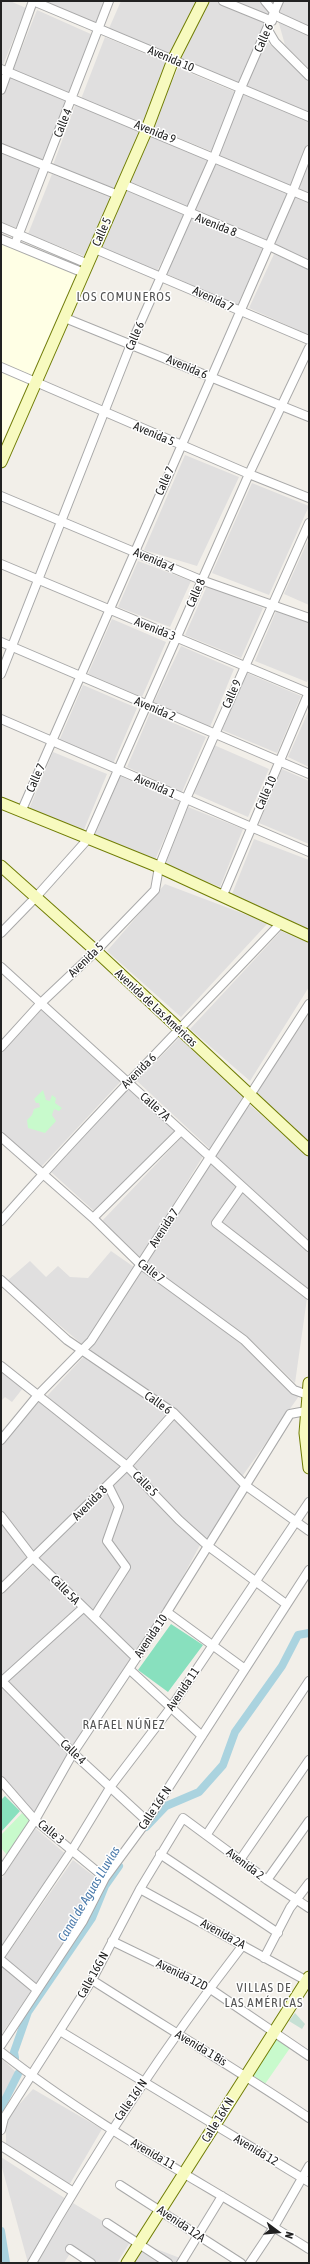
<!DOCTYPE html>
<meta charset="utf-8">
<style>
body{margin:0}
#map{position:relative;width:310px;height:2264px;overflow:hidden;background:#f2efe9;font-family:"Asap Condensed",sans-serif}
canvas{display:block}
.frame{position:absolute;inset:0;border:2px solid #222;pointer-events:none}
.north{position:absolute;left:258px;top:2212px;width:40px;height:40px;-webkit-text-stroke:3px #fff;paint-order:stroke;rotate:106deg;font-size:11px;font-weight:700;line-height:16px;text-align:center;color:#222}
.north::after{content:'';display:block;margin:auto;width:14px;height:18px;background:#222;clip-path:polygon(50% 0,100% 100%,50% 72%,0 100%)}
</style>
<div id="map">
<canvas width="310" height="2264"></canvas>
<div class="frame"></div>
<div class="north">N</div>
</div>
<script>
const c = document.querySelector('canvas').getContext('2d');
c.lineJoin = 'round';
function paint(path, color) {
  c.fillStyle = color;
  c.fill(path, 'evenodd');
}
function trace(path, color, width, dash) {
  c.strokeStyle = color;
  c.lineWidth = width;
  c.lineCap = dash ? 'butt' : 'round';
  c.setLineDash(dash || []);
  c.stroke(path);
}
function write(font, color, halo, rows, align = 'center') {
  c.font = font + ' "Asap Condensed",sans-serif';
  c.lineWidth = 3;
  c.setLineDash([]);
  c.textBaseline = 'middle';
  c.strokeStyle = halo;
  c.fillStyle = color;
  for (const [text, x, y, turn = 0] of rows) {
    c.save();
    c.translate(x, y);
    c.rotate((+turn || 0) * Math.PI / 180);
    c.textAlign = isNaN(turn) ? turn : align;
    if (halo) c.strokeText(text, 0, 0);
    c.fillText(text, 0, 0);
    c.restore();
  }
}
const residential = new Path2D(`
 M1,1H10L26,8L3,65H1Z
 M41,1H106L97,24Z
 M121,1H198L173,61L107,33Z
 M207,1H220L268,23L242,88L180,62Z
 M233,1H262L272,13L270,18Z
 M281,1H309V69L285,45L278,20Z
 M37,10L93,35L70,93L13,70Z
 M105,37L172,65L146,126L81,99Z
 M265,40L309,80V115L244,91Z
 M178,68L238,93L213,152L152,127Z
 M10,77L69,101L45,161L1,144V99Z
 M244,94L309,118V149L294,187L214,157Z
 M76,103L144,130L117,192L53,165Z
 M149,134L210,158L188,210L127,183Z
 M1,153L41,169L16,228L1,222Z
 M216,160L290,192L267,243L193,212Z
 M309,162V194L298,189Z
 M52,174L111,198L84,256L28,234Z
 M125,189L185,215L156,273L99,247Z
 M294,194L309,201V260L275,244Z
 M191,218L264,247L237,306L165,273Z
 M274,254L309,270V335L249,308Z
 M185,455L239,477L197,566L144,550Z
 M252,483L309,506L269,595L212,573Z
 M309,538V605L284,594Z
 M138,561L191,581L170,627L118,607Z
 M207,586L263,608L241,658L185,635Z
 M277,609L309,622V676L307,682L255,661Z
 M112,619L166,642L142,697L88,674Z
 M181,646L234,669L210,727L154,702Z
 M247,673L301,696L277,753L222,730Z
 M83,685L137,708L113,764L59,741Z
 M309,710V767L288,757Z
 M150,713L206,737L182,792L127,767Z
 M214,745L269,769L248,817L193,793Z
 M53,752L107,774L83,832L29,809Z
 M282,769L309,781V844L259,823Z
 M120,776L180,802L155,860L95,835Z
 M188,807L243,829L220,887L165,865Z
 M254,839L309,860V929L232,894Z
 M165,884L268,923L181,1017L107,951Z
 M281,931L309,943V987L250,1081L190,1029Z
 M43,1007L123,1079L41,1167L1,1132V1053Z
 M309,1014V1151L252,1099Z
 M179,1038L244,1097L210,1149L137,1081Z
 M130,1086L176,1129L94,1211L51,1172Z
 M250,1105L309,1157V1245L212,1158Z
 M183,1136L203,1156L140,1259L102,1221Z
 M210,1161L309,1250V1284L295,1383L253,1342L143,1264Z
 M111,1251L134,1267L83,1345L7,1281L30,1261L46,1277L58,1266L70,1277L88,1278Z
 M141,1267L227,1329L299,1396L241,1478L181,1414L90,1350Z
 M87,1353L170,1413L127,1464L47,1396Z
 M1,1371L23,1388L12,1402L5,1397L1,1401Z
 M43,1397L125,1466L34,1556L1,1513V1445Z
 M174,1416L243,1485L207,1542L130,1466Z
 M126,1469L200,1545L167,1606L134,1652L96,1617L128,1567L109,1539L121,1506L110,1485Z
 M107,1489L117,1509L105,1542L125,1567L93,1615L36,1559Z
 M1,1521L31,1558L1,1585Z
 M36,1563L82,1608L1,1678V1595Z
 M83,1610L132,1658L70,1749L6,1681Z
 M1,1685L72,1752L35,1815L1,1776Z
 M35,1828L68,1856L52,1873L1,1949V1880Z
 M73,1860L100,1881L89,1906L1,2035V1963Z
 M1,2058L18,2074L1,2104Z
 M33,2089L102,2129L68,2187L6,2145V2119Z
 M1,2157L66,2199L28,2263L1,2164Z
 M73,2203L132,2239L117,2263H95L71,2252L64,2263H37Z
 M133,2240L193,2263H120Z`);
const education = new Path2D(`
 M1,242L76,274L1,445Z`);
const wetland = new Path2D(`
 M295,2013L305,2024L302,2029L289,2021Z`);
const park = new Path2D(`
 M43,1090L46,1100L50,1101L52,1095L56,1098L55,1103L62,1108L59,1111L54,1109L52,1115L56,1121L45,1133L28,1128L27,1120L32,1115L34,1109L40,1107L39,1103H36L34,1099Z
 M22,1813L32,1821L8,1856L1,1848V1835Z
 M276,2036L290,2048L265,2084L252,2075Z`);
const pitch = new Path2D(`
 M171,1624L203,1645L168,1692L138,1670Z
 M5,1796L20,1811L1,1832V1800Z`);
const canal = new Path2D(`
 M146,1827L166,1806L199,1792L223,1765L235,1732L282,1666L298,1635L309,1633
 M15,2058L14,2052L28,2012L92,1918L105,1886L119,1866
 M1,2108L18,2074
 M1,2231L6,2263`);
const street = new Path2D(`
 M33,1L309,117
 M223,1L272,21
 M265,1L275,13
 M274,15L309,31
 M268,30L275,42L309,76
 M1,69L309,198
 M1,90L33,1
 M1,148L118,195
 M123,184L269,246L309,265
 M1,227L88,264
 M1,239L84,273
 M15,244L109,1
 M95,249L309,340
 M65,318L309,417
 M1,367L249,474L309,498
 M1,496L201,580L309,618
 M1,564L309,693
 M1,642L309,774
 M1,674L131,344L214,157L241,88L279,1
 M1,719L309,852
 M21,812L293,191L309,150
 M223,895L309,692
 M1,933L36,897L87,840L249,474L309,348
 M1,967L309,1247
 M1,1047L41,1003L96,951L155,890L159,867L186,799L309,523
 M1,1137L93,1218L140,1264L244,1340L294,1390L308,1395
 M242,1186L216,1223L309,1295
 M93,1218L181,1131
 M1,1221C91,1119 187,1022 281,923
 M1,1280L67,1340L174,1413L245,1485L309,1531
 M1,1366L127,1466L179,1520L208,1546L286,1604
 M1,1440L38,1395L91,1341L309,1004
 M1,1516L34,1559L136,1658
 M1,1589L127,1466L174,1413
 M167,1612L245,1669
 M94,1617L126,1567L107,1541L119,1507L108,1485
 M129,1669L202,1736
 M1,1680L73,1753L147,1821
 M1,1682L83,1608
 M1,1781L35,1820L105,1878
 M207,1834L309,1681
 M160,1854L278,1933
 M240,1860L309,1760
 M1,1871L35,1820L73,1753L167,1612L290,1414L306,1411
 M267,1880L309,1821
 M140,1889L307,1981
 M112,1941L209,1988L309,2056
 M1,1955L72,1850L111,1786L172,1706L309,1502
 M264,1958L290,1908L309,1883
 M1,1960L37,1990
 M92,1980C164,2026 238,2070 309,2118
 M60,2031L309,2182
 M1,2045L83,1921L105,1878L147,1821L309,1570
 M1,2052C97,2128 206,2184 309,2249
 M1,2130L4,2118L92,1980L140,1889L183,1818L267,1880L309,1908
 M1,2146L72,2191
 M120,2185L241,2263
 M107,2223L168,2263
 M70,2249L91,2263
 M32,2263C95,2152 165,2046 243,1945
 M181,2263L222,2196
 M250,2263L274,2227L309,2166`);
const secondary = new Path2D(`
 M1,462L147,129L173,60L203,1
 M1,803L159,867L309,936
 M1,866L96,951L309,1150
 M309,1383L305,1433L309,1468
 M127,2263L309,1977`);
const streetNames = [
 ["Calle 6",264,38,-66],
 ["Avenida 10",171,59,23],
 ["Calle 4",63,123,-68],
 ["Avenida 9",155,132,22],
 ["Avenida 8",216,225,22],
 ["Calle 5",102,232,-66],
 ["Avenida 7",213,299,25],
 ["Calle 6",135,336,-67],
 ["Avenida 6",187,367,23],
 ["Avenida 5",154,434,23],
 ["Calle 7",165,481,-66],
 ["Avenida 4",154,560,23],
 ["Calle 8",196,593,-66],
 ["Avenida 3",155,629,22],
 ["Calle 9",232,694,-66],
 ["Avenida 2",155,709,23],
 ["Calle 7",36,778,-66],
 ["Avenida 1",155,786,24],
 ["Calle 10",266,793,-66],
 ["Avenida 5",86,960,-44],
 ["Avenida de Las Américas",156,1008,43],
 ["Avenida 6",139,1071,-45],
 ["Calle 7A",155,1107,42],
 ["Avenida 7",164,1228,-57],
 ["Calle 7",151,1271,38],
 ["Calle 6",158,1403,35],
 ["Calle 5",145,1484,45],
 ["Avenida 8",90,1503,-45],
 ["Calle 5A",65,1590,45],
 ["Avenida 10",151,1636,-56],
 ["Avenida 11",183,1689,-56],
 ["Calle 4",73,1752,43],
 ["Calle 16F N",155,1808,-56],
 ["Calle 3",51,1832,40],
 ["Avenida 2",245,1864,37],
 ["Avenida 2A",223,1934,29],
 ["Calle 16G N",93,1975,-61],
 ["Avenida 12D",182,1975,26],
 ["Avenida 1 Bis",201,2048,31],
 ["Calle 16I N",131,2100,-55],
 ["Calle 16K N",218,2120,-58],
 ["Avenida 12",256,2150,31],
 ["Avenida 11",153,2154,30],
 ["Avenida 12A",181,2224,34]
];
const neighbourhoodNames = [
 ["LOS COMUNEROS",124,297],
 ["RAFAEL NÚÑEZ",124,1725],
 ["VILLAS DE",264,1988],
 ["LAS AMÉRICAS",264,2003]
];
const waterNames = [
 ["Canal de Aguas Lluvias",89,1894,-59]
];
paint(residential, '#e0dfdf');
paint(education, '#ffffe5');
paint(wetland, '#c6e0d4');
paint(park, '#c8facc');
paint(pitch, '#88e0be');
trace(canal, '#aad3df', 8);
trace(street, '#a9a9a9', 10);
trace(secondary, '#707d05', 13);
trace(street, '#fff', 8);
trace(secondary, '#f7fabf', 11);
write('12px', '#222', '#fff', streetNames);
c.letterSpacing = '1px';
write('13px', '#555', '#fff', neighbourhoodNames);
c.letterSpacing = '0px';
write('italic 13px', '#4a7aab', '#fff', waterNames);
</script>
